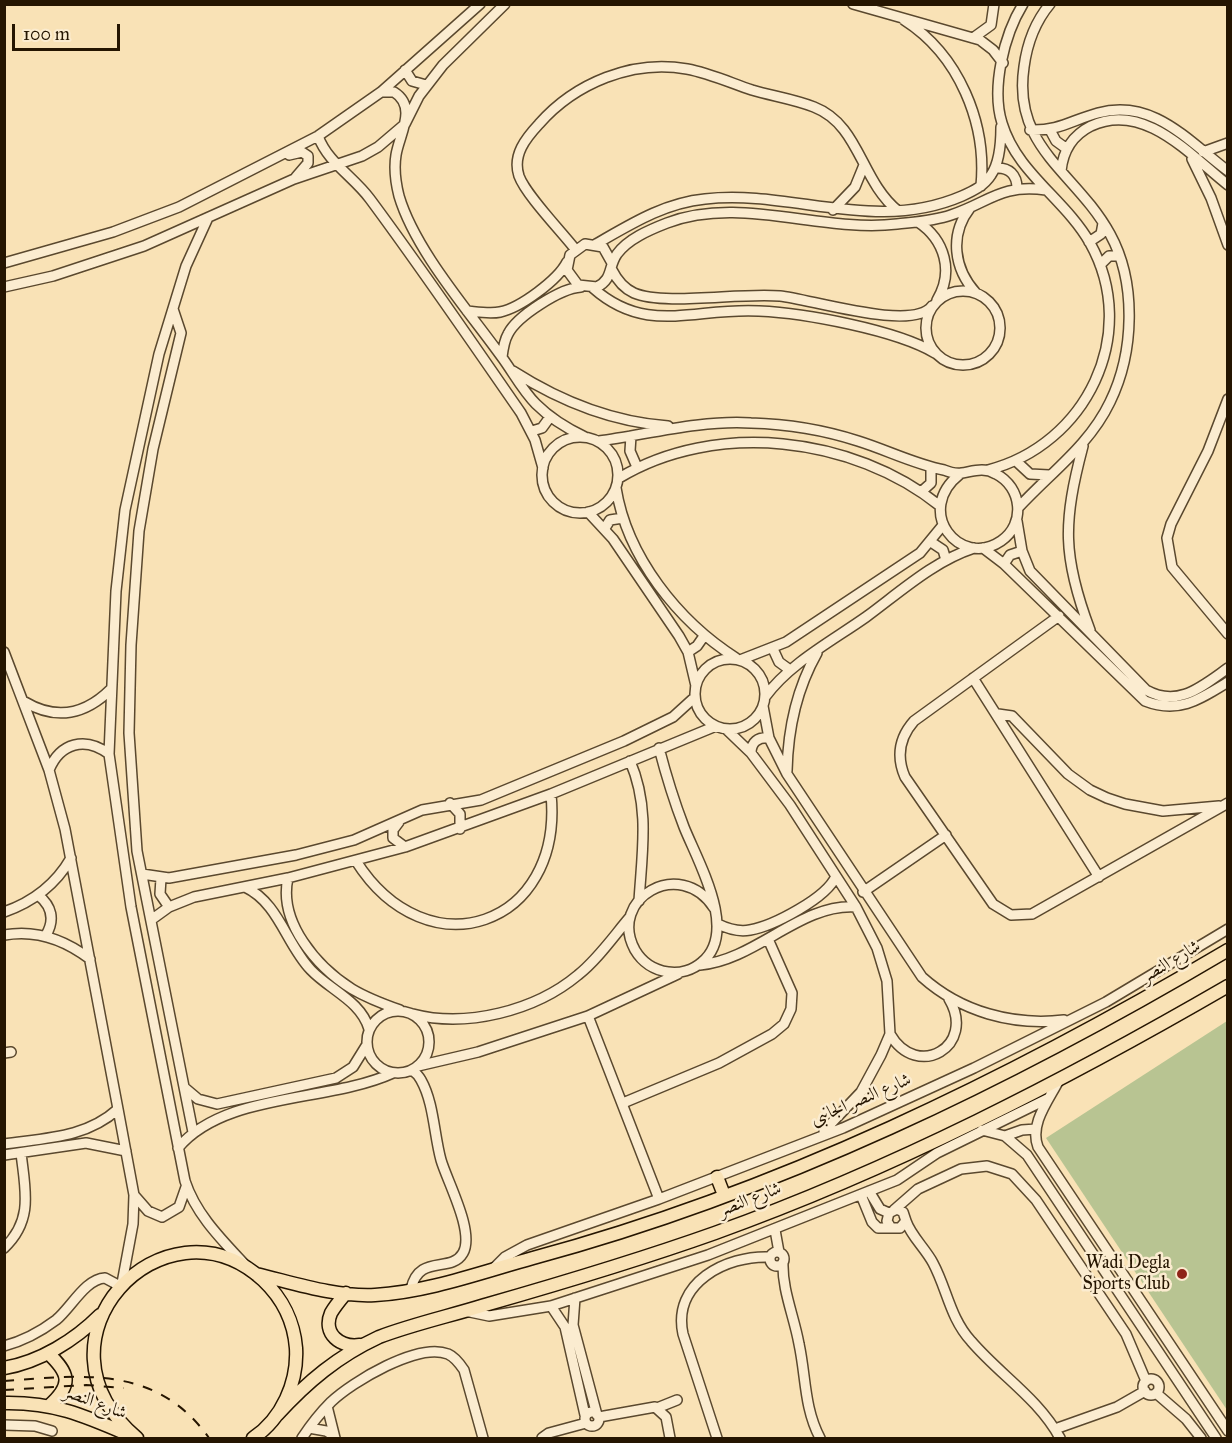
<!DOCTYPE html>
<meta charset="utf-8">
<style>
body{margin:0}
#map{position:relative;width:1232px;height:1443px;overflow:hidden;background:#f9e2b6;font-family:"IM FELL Great Primer",serif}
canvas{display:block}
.frame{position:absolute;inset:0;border:6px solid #251501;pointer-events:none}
.scale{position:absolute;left:12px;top:24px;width:108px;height:27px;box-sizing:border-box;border:3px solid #251501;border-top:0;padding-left:8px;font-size:18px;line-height:21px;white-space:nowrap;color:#251501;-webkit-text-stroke:4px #fbecd0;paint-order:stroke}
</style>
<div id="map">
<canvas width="1232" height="1443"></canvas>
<div class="frame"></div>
<div class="scale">100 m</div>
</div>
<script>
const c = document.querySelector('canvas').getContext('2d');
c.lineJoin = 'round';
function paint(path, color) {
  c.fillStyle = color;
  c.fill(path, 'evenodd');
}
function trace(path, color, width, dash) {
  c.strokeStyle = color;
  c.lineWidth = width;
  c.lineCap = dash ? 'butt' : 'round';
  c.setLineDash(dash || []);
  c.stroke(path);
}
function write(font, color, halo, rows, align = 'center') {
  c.font = font + ' "IM FELL Great Primer",Amiri,serif';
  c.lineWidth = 5;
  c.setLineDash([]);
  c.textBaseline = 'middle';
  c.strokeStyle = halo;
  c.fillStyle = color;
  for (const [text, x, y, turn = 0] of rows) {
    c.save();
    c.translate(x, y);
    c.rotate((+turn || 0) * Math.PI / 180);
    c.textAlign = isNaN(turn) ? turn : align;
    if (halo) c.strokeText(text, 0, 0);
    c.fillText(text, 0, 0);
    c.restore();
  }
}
const green = new Path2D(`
 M1227,1021V1410L1046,1138Z`);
const minor = new Path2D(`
 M853,4L980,40L993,50L1003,63
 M904,20C959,55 987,123 981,186
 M973,38L991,25L994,4
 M405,70L412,81L426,85
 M381,92H394C418,107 399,135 396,155C394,167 396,184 399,196C415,250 468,310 501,356C513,372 522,390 536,404C551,419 566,428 585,437
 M1030,130C1059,131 1072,120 1098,113C1153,98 1188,141 1228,171
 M1050,130L1056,141L1067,149
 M318,136C328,163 353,176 370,199C422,269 471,341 521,413L535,440L543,468
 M1203,152L1228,143
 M289,155L302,152L308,156V163L296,177
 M1192,159L1211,198L1228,245
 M996,168C1009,167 1017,175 1017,188
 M1061,171C1063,151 1073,135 1091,126C1144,101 1190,155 1228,185
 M970,208C949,235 954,269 976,293
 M833,210L855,187L864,165
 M207,220L186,266L159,354L125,510L116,591L109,754L131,907L185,1181C196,1215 223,1241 247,1267
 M918,222C945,240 954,272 937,300
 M1089,242L1101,234L1103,223
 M596,244C631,224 664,203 705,199C791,189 874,234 962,196C973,191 984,186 991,175C1000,162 1001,142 1001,127
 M575,249C561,231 526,195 519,176C512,155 526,138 539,124C575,83 633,59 687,69C709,73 731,83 752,90C772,96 794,99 814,107C860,125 860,180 898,211
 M4,263L113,232L179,207L318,136L381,92L480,4
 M612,263L603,247L585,244L570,255L567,270L578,285L597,287C613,279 608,267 617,254C628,239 649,230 667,223C740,195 821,233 897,224C915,222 934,221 951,215C990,202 1000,184 1046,190
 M1100,265L1109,256H1119
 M612,270C617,280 623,288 634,293C664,306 742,292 780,296C810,299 913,332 932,306
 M4,287L53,276L144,246L294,179L362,156L378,147L405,124L419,96L443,65L505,4
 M593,288C647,336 695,307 759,311C805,313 896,330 935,353
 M926 328a37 37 0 1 1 74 0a37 37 0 1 1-74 0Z
 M173,309L181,333L153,449L139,531L131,645L129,733L137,851L193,1132
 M467,311C478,312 490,314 500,312C520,308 558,280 567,262
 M502,357C503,349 504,341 508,334C517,316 561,288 581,287
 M513,371C560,401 613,422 668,426
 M1228,399L1208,451L1171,524L1167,538L1172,567L1228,634
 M532,431L542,428L550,417
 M631,436L630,451L637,467
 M542 475a38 38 0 1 1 76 0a38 38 0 1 1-76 0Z
 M599,441C649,434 700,420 751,423C787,424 824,430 858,441C887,450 914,464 944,470C949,472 957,474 962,473C974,471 984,467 996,474C1022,487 1026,524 1001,541C960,569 913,511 960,474
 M1083,446C1063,522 1062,556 1090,630
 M1016,461L1030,474L1049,475
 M988,470C1086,445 1141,334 1090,243C1065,199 1017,173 1002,123C991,88 1004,35 1023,4
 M619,478C715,420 853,436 940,506
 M616,488C627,557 678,621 736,658
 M921,492L931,483V467
 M1018,508C1050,473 1089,446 1110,402C1134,353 1137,283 1110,234C1076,172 1012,148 1024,67C1027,44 1035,22 1050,4
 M588,512L613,539L679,636L688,652L696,686
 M1017,521L1022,551L1030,571L1146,690C1178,708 1201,687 1228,668
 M605,528L610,520L623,518
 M931,542L943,550L946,560
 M983,548L1004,564L1145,701C1178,714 1199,700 1228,682
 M1004,564L1010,555L1022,551
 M1059,616L914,721C899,738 896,756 905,777L993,904L1011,915L1032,914L1228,803
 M773,649L779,662L790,670
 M4,652L49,770L65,829L118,1109L134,1195L133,1224L122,1283
 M688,652L697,646L704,636
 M695 694a35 35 0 1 1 70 0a35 35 0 1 1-70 0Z
 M740,660L786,642L920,553L943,525
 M973,678L1099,877
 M765,697C790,663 832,641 866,617C900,592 934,561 974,548
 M25,702C57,721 86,714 111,689
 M763,706L769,738L787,774L922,977C961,1012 1013,1026 1064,1020
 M998,714L1012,716L1068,774L1090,790L1107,798L1125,804L1163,811L1219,806
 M726,729L751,753L790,805L856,907L877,948L887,981L890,1034L881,1055L861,1092L824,1131
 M659,748C666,775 674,801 684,827C698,862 739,932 702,962C693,970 680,974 668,972C654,970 642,962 635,950C607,899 680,856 714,908
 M751,753C751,742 758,737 769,738
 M630,761C650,807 642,852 639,901
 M49,770C60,743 85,736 109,754
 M787,771C788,728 796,690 817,653
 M450,803L460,814V829
 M399,822L393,830V838L405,847
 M356,861C427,973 564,927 551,794
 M142,874L169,878L296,855L354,840L422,810L481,800L624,741L673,717L695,697
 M161,878L160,894L169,907
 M288,878C278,922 317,967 352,989C367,998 383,1004 400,1010
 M245,887C279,903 286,944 311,970C330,990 361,1001 369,1029
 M863,892L946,835
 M38,895C52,906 55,920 46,935
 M4,912C33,902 56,884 71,858
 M151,920L169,907L194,897L288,878L405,847L551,794L716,726
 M718,924C728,929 739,932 750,930C773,926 827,898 836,876
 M4,935C37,929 65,940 90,959
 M700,965C756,960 801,903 856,907
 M367 1042a31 31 0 1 1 62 0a31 31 0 1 1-62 0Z
 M413,1014C466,1028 535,1011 578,975C598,959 613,937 630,917
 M588,1016L659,1199
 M890,1034C917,1081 977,1046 949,999
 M4,1053L11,1052
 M418,1066L478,1052L588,1016L678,974
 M1059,1080C1049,1100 1029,1124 1038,1147L1228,1431
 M185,1088L198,1099L217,1104L336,1078L353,1067L366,1046
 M623,1103L719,1063L772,1034L784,1024L791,1009L792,993L768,939
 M982,1130L1005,1136L1027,1155L1216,1438
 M1005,1136L1022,1130L1036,1129
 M4,1144C46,1138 86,1138 118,1109
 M178,1148C225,1092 327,1103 393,1073
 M4,1155L86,1143L126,1151
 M869,1191L880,1209L889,1213
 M134,1195L148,1211L162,1217L179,1207L186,1187
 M861,1195L872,1222L878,1228H900L906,1221L903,1212L897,1209L889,1213L887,1221L890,1226
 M894,1210L918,1189L961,1169L987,1166L1012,1174L1036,1200L1126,1334L1146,1381
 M906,1221C911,1236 925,1248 933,1263C947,1289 950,1318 971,1341C1000,1375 1038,1398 1060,1438
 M775,1230L779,1252
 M4,1248C34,1220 25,1189 21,1153
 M770 1259a7 7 0 1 1 14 0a7 7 0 1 1-14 0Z
 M783,1262C782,1290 794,1316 799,1344C806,1376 804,1408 820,1438
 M493,1269L505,1257L527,1245L659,1199L843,1128L974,1068L1106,1002L1228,929
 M411,1289C419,1253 451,1274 463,1253C475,1232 447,1181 441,1160C434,1135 434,1103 421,1080C419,1076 416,1073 412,1070
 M575,1298L573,1325L597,1415
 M551,1306L565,1327L585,1415
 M465,1311L489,1316L551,1306L708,1255L897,1180L937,1153L1049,1098
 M4,1346C23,1341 40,1332 56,1320C71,1308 85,1279 105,1278L120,1286
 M1143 1387a8 8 0 1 1 16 0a8 8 0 1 1-16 0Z
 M1156,1393L1186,1419L1201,1438
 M327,1406L335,1438
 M657,1408L677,1400
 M585 1419a7 7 0 1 1 14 0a7 7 0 1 1-14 0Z
 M599,1417L655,1407L666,1417L670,1438
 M4,1425L35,1426L52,1431
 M309,1428L326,1431L334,1436
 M1055,1429L1117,1407L1145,1391
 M302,1438C310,1426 320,1413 331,1402C352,1382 418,1342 448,1354C455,1357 460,1364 464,1370L483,1438
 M542,1438L549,1433L586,1423
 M717,1438L683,1334C672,1283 726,1255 770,1257`);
const major = new Path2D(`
 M717,1177L724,1195
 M256,1274C294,1283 335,1297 375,1295C428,1292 482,1272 533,1258C778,1192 1010,1079 1228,950
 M346,1293C341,1299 335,1306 331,1313C322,1334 341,1348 360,1345
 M48,1353C69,1373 73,1384 50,1405
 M4,1368C40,1362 75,1340 100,1315
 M4,1403C53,1402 83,1415 127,1434
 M277,1415C307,1382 338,1356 379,1337C413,1324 450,1316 485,1305C562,1283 639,1260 715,1233C893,1169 1064,1081 1228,986
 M137,1438C21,1340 164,1190 263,1280C282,1298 294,1322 296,1348C298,1382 282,1419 253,1438`);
const rail = new Path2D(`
 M4,1381C84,1375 157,1365 209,1438
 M4,1390L86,1385L124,1388`);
const markers = [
 [1182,1274,6,"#8f2418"]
];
const streetNames = [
 ["شارع النصر",1171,962,-31],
 ["شارع النصر الجانبى",861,1100,-23],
 ["شارع النصر",750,1200,-21],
 ["شارع النصر",95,1403,21]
];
const poiNames = [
 ["Wadi Degla",1170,1264],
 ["Sports Club",1170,1285]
];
paint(green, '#b8c492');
trace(minor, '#5a482e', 12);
trace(major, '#251501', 15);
trace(minor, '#fbecd0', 9);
trace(major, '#f9e2b6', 12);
trace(rail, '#251501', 2, [10, 10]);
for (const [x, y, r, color] of markers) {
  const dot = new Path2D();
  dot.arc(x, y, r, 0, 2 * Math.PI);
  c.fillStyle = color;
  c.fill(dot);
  trace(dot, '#fbecd0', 2);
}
write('18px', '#251501', '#fbecd0', streetNames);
write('18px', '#251501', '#fbecd0', poiNames, 'right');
</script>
